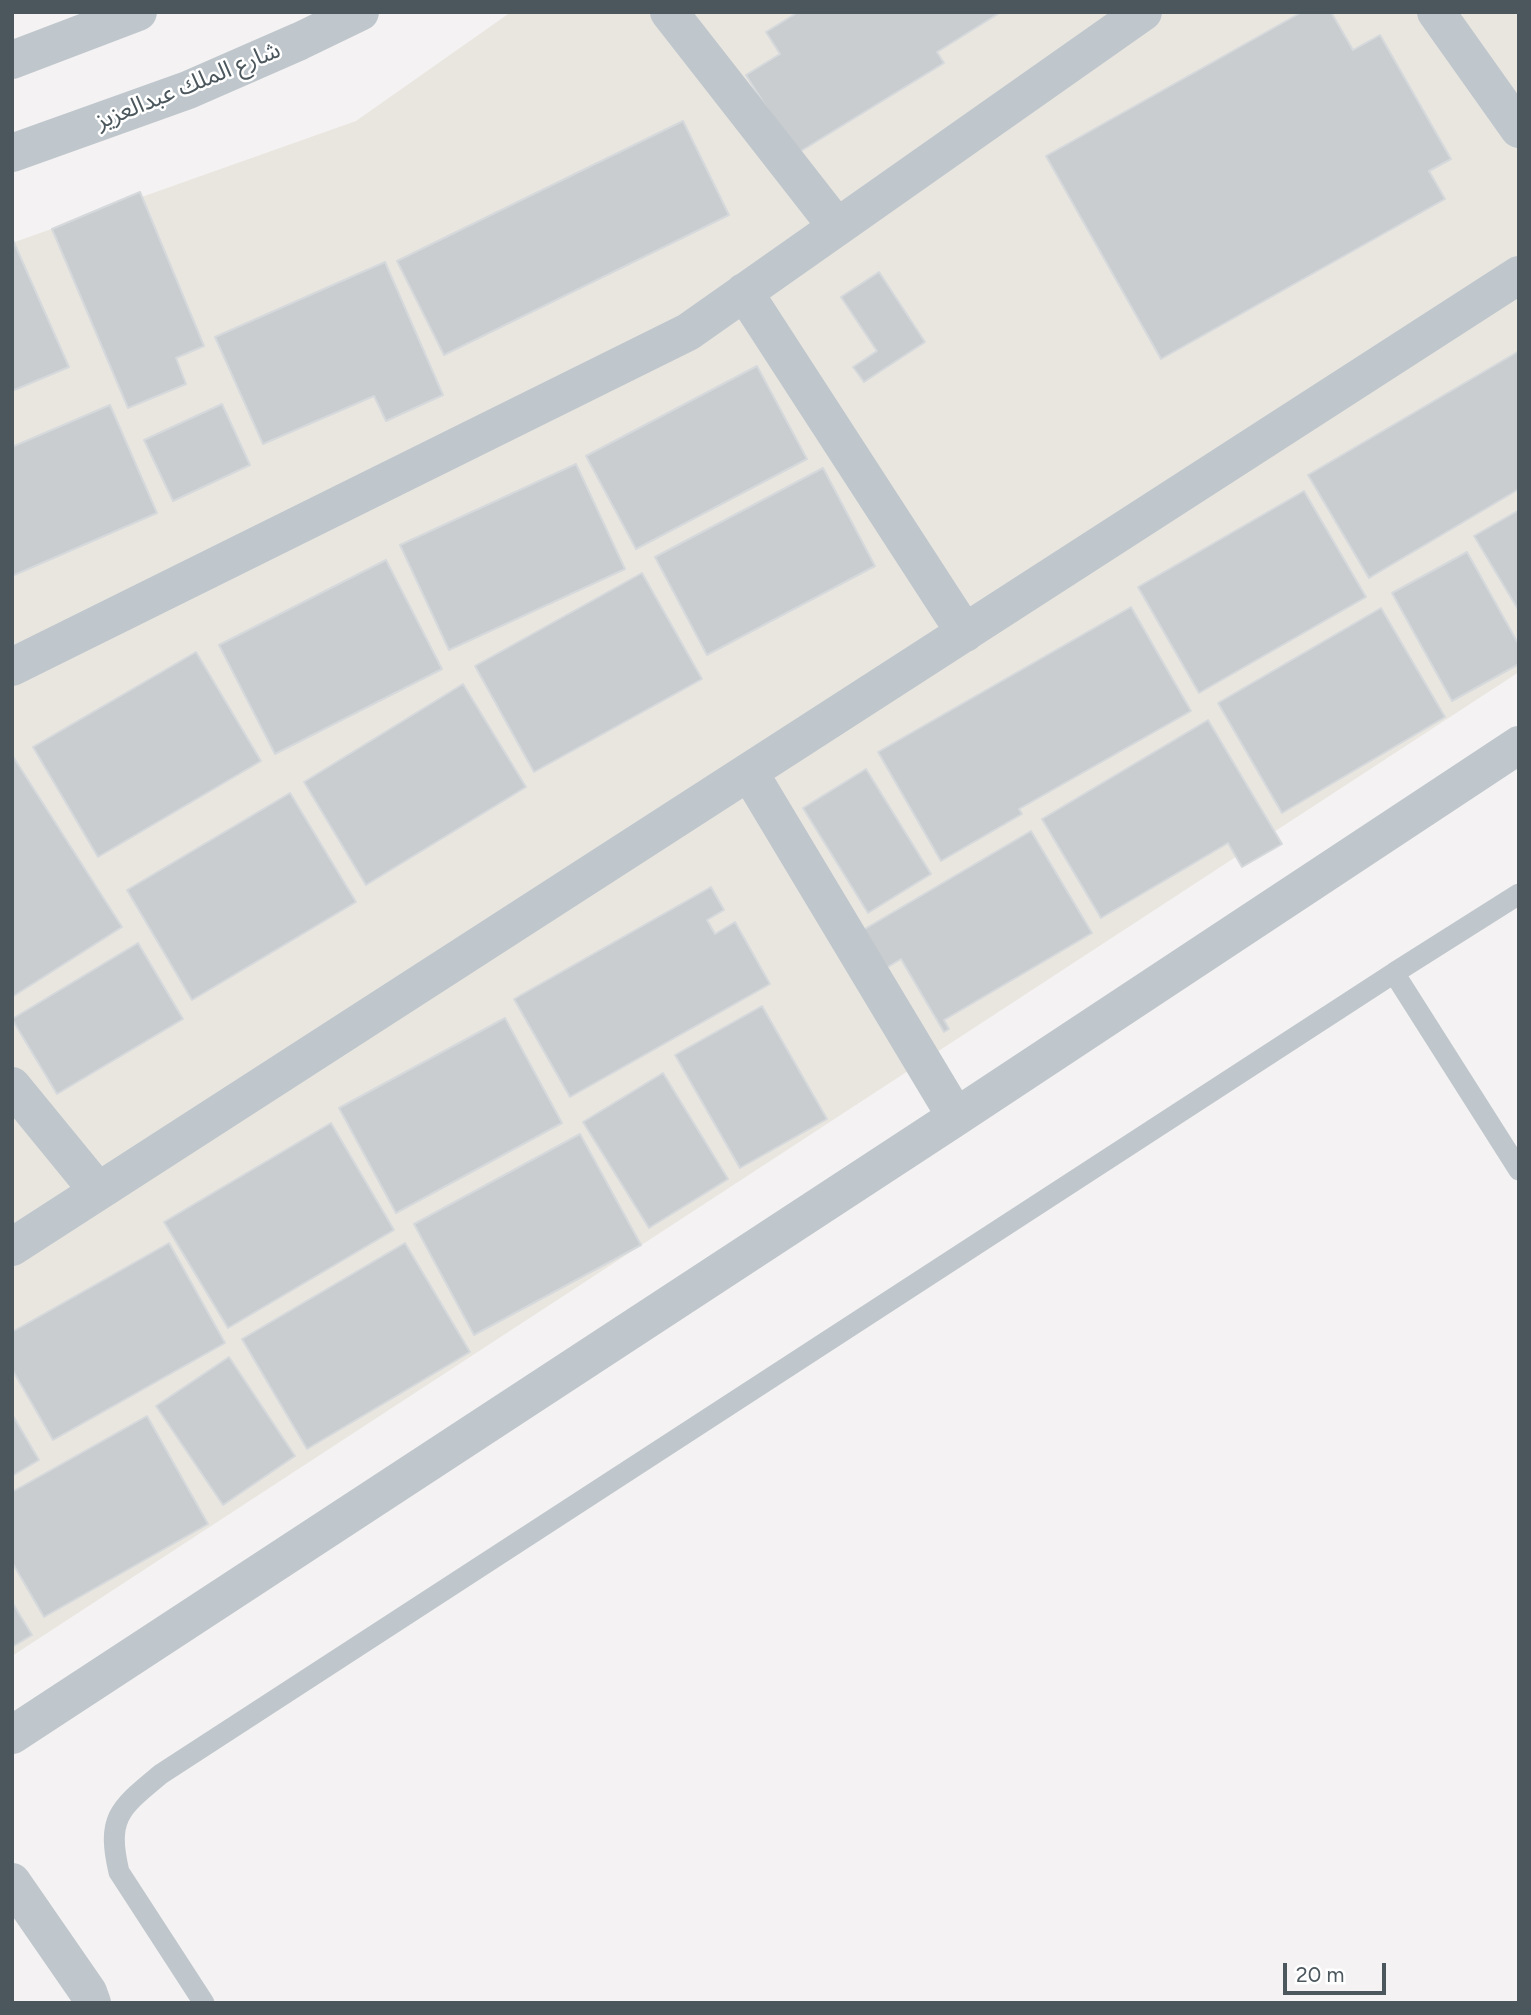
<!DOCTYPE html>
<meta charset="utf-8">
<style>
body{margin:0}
#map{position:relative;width:1531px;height:2015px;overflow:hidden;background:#f4f2f2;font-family:Figtree,sans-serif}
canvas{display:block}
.frame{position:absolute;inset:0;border:14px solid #4b575d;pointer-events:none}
.scale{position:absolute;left:1283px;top:1963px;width:103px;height:32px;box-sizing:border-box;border:4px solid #4b575d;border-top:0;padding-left:9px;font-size:21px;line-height:24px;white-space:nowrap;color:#4b575d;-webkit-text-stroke:5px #fff;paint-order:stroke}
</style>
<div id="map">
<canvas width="1531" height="2015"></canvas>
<div class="frame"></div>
<div class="scale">20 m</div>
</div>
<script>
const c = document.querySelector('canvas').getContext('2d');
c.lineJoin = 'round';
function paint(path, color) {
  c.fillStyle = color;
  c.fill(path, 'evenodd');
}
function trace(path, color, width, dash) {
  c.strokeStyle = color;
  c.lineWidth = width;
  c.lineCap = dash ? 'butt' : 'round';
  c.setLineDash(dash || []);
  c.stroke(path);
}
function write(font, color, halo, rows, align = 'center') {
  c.font = font + ' Figtree,"Noto Sans Arabic",sans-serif';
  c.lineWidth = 5;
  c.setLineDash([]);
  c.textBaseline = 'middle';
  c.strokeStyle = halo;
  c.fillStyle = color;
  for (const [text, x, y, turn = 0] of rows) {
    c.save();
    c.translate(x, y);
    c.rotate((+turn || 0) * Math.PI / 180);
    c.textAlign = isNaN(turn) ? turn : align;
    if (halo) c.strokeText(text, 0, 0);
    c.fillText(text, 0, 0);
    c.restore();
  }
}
const commercial = new Path2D(`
 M511,12H1519V672L12,1656V243L356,121Z`);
const building = new Path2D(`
 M793,12H1001L937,52L944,63L796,154L746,75L780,54L766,32L795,14Z
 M1302,12H1331L1353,50L1380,35L1451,159L1429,171L1445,199L1161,359L1046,156Z
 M683,121L729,215L444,355L397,261Z
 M140,192L204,346L176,358L186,384L128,408L52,229Z
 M12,238L69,367L12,391Z
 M385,262L443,395L386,421L374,396L263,444L215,337Z
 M879,272L925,342L864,382L853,367L877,351L841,297Z
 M1519,351V489L1369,578L1308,475Z
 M757,366L807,459L636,549L586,456Z
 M222,404L250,465L173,501L144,440Z
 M110,405L157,513L12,576V447Z
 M576,464L625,569L449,650L400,545Z
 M823,468L875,566L707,655L655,557Z
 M1304,491L1366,597L1199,693L1138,587Z
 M1519,510V611L1474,536Z
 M1467,552L1519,645V664L1452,701L1392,593Z
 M386,560L442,669L275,754L219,645Z
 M642,573L702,679L534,772L475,666Z
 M1131,607L1191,711L1019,809L1022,814L941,861L878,752Z
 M1381,608L1445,717L1282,813L1218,703Z
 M196,652L261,761L98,857L33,747Z
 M463,684L526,787L366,885L304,782Z
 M1208,720L1282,844L1242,867L1228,843L1101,918L1042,819Z
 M12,755L122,927L12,997Z
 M866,769L931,874L868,913L803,808Z
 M290,793L356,902L192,1000L127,890Z
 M1031,831L1092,933L944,1020L949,1029L944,1032L901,959L886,968L863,930Z
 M711,887L724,910L707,920L715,934L735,922L770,984L570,1097L514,999Z
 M138,943L183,1019L57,1094L12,1019Z
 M762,1006L827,1119L740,1168L675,1055Z
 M505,1018L562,1123L396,1213L339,1108Z
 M663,1073L728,1179L649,1228L583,1122Z
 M331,1123L394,1230L228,1328L164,1222Z
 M580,1134L641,1245L474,1335L414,1224Z
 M169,1243L225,1343L53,1440L12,1369V1332Z
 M405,1243L470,1352L307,1449L242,1339Z
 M229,1357L295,1456L223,1505L156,1406Z
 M12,1414L39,1460L12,1476Z
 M147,1416L208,1524L44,1617L12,1562V1492Z
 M12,1602L32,1635L12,1647Z`);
const service = new Path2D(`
 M1394,973L1519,894
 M204,2003L119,1872C106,1817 120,1808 161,1774L1394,973L1519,1170`);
const minor = new Path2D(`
 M669,12L837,227
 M1436,12L1519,129
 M744,292L965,633
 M12,667L688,332L1143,12
 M749,772L956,1117
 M12,1086L98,1191
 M12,1247L1519,275
 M12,1735L956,1117L1519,745
 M12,1882L88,1992L92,2003`);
const tertiary = new Path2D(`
 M12,60L138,12
 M12,153L188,90L300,41L360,12`);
const streetNames = [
 ["شارع الملك عبدالعزيز",188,86,-22]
];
paint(commercial, '#e9e6e0');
paint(building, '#c9cdd0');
trace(building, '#d6d9dc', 2);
trace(service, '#bfc7cd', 21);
trace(minor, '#bfc7cd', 38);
trace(tertiary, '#bfc7cd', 38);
write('24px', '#4b575d', '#fff', streetNames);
</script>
